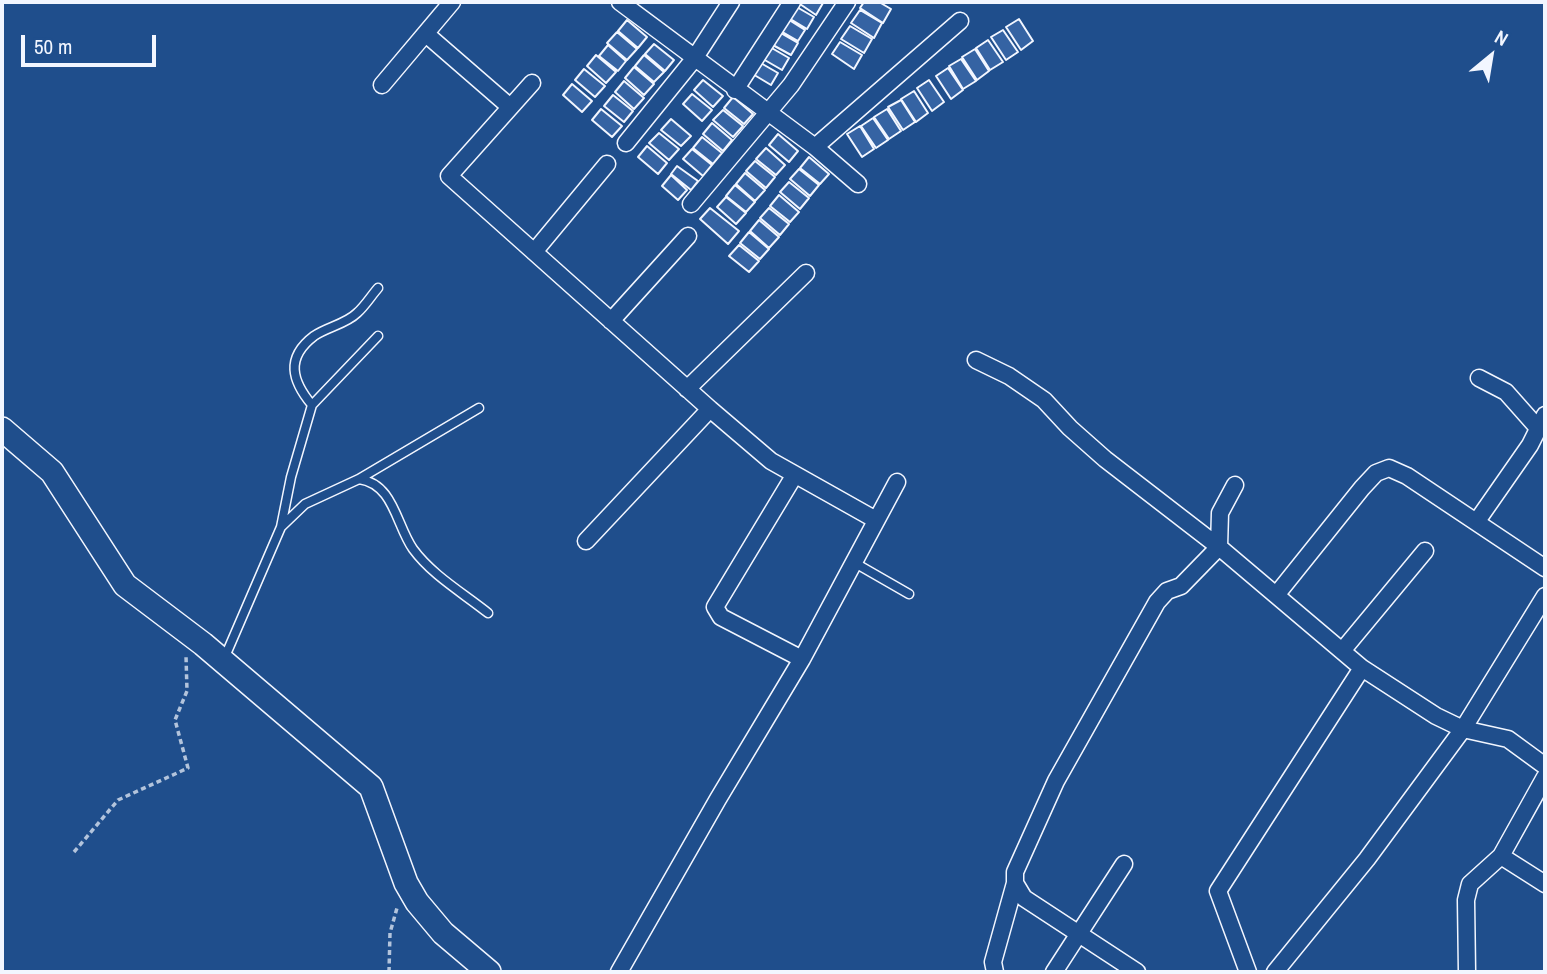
<!DOCTYPE html>
<style>
body{margin:0}
#map{position:relative;width:1547px;height:974px;overflow:hidden;background:#1f4e8c;font-family:"Archivo Narrow",sans-serif}
canvas{display:block}
.frame{position:absolute;inset:0;border:4px solid #f2f6ff;pointer-events:none}
.north{position:absolute;left:1456px;top:21px;width:70px;height:70px;-webkit-text-stroke:5px #1f4e8c;paint-order:stroke;rotate:30deg;font-size:19px;font-weight:700;line-height:28px;text-align:center;color:#f2f6ff}
.north::after{content:'';display:block;margin:auto;width:24px;height:32px;background:#f2f6ff;clip-path:polygon(50% 0,100% 100%,50% 72%,0 100%)}
.scale{position:absolute;left:21px;top:35px;width:135px;height:32px;box-sizing:border-box;border:4px solid #f2f6ff;border-top:0;padding-left:9px;font-size:21px;line-height:24px;white-space:nowrap;color:#f2f6ff;-webkit-text-stroke:5px #1f4e8c;paint-order:stroke}
</style>
<div id="map">
<canvas width="1547" height="974"></canvas>
<div class="frame"></div>
<div class="north">N</div>
<div class="scale">50 m</div>
</div>
<script>
const c = document.querySelector('canvas').getContext('2d');
c.lineJoin = 'round';
function paint(path, color) {
  c.fillStyle = color;
  c.fill(path, 'evenodd');
}
function trace(path, color, width, dash) {
  c.strokeStyle = color;
  c.lineWidth = width;
  c.lineCap = dash ? 'butt' : 'round';
  c.setLineDash(dash || []);
  c.stroke(path);
}
const building = new Path2D(`
 M797,2H820L823,3L816,15Z
 M864,2H879L891,9L883,23L860,8Z
 M795,6L814,17L807,29L787,17Z
 M860,10L882,23L874,38L851,23Z
 M786,18L805,30L798,41L779,30Z
 M1019,19L1033,41L1021,50L1006,27Z
 M627,20L647,37L638,48L618,31Z
 M850,26L872,39L864,53L841,39Z
 M1003,30L1018,52L1006,60L991,37Z
 M617,32L637,49L627,60L607,43Z
 M779,32L798,43L791,55L771,44Z
 M988,40L1003,62L990,70L976,48Z
 M840,42L862,55L854,69L832,54Z
 M654,44L674,60L665,71L645,54Z
 M608,45L626,61L618,71L599,56Z
 M770,47L789,58L782,70L763,59Z
 M975,49L989,71L977,80L962,57Z
 M596,55L616,72L606,83L587,66Z
 M644,55L664,72L654,82L635,66Z
 M961,59L976,81L963,89L949,66Z
 M759,62L778,73L771,85L751,73Z
 M634,67L654,84L644,95L625,78Z
 M948,68L963,90L951,99L936,76Z
 M584,69L605,86L595,97L575,80Z
 M703,80L723,96L713,107L694,90Z
 M929,80L944,102L932,111L917,88Z
 M624,81L644,98L634,109L615,92Z
 M572,84L592,101L582,112L563,95Z
 M914,91L928,113L916,122L901,99Z
 M692,94L712,110L702,121L683,104Z
 M613,95L633,111L624,122L604,106Z
 M733,97L753,114L744,124L724,108Z
 M901,100L915,122L903,130L888,107Z
 M601,109L622,126L612,137L592,120Z
 M887,109L901,131L889,139L874,117Z
 M723,110L743,126L733,137L713,120Z
 M873,118L888,140L876,148L861,126Z
 M671,119L691,136L681,146L661,130Z
 M712,123L732,140L723,151L703,134Z
 M860,126L874,149L862,157L847,134Z
 M659,133L679,149L669,160L649,143Z
 M778,134L798,151L789,162L769,145Z
 M702,137L722,153L713,164L693,148Z
 M647,146L667,163L658,174L638,157Z
 M766,148L785,165L776,175L756,159Z
 M692,149L712,165L703,176L683,159Z
 M809,157L829,174L820,184L800,168Z
 M755,161L775,177L766,188L746,171Z
 M677,166L698,181L691,190L671,174Z
 M799,169L819,185L810,196L790,179Z
 M745,173L765,190L755,201L736,184Z
 M671,175L687,190L678,200L662,186Z
 M789,182L809,198L800,209L780,192Z
 M735,185L755,202L746,212L726,196Z
 M779,195L799,212L790,222L770,206Z
 M726,197L746,213L736,224L717,207Z
 M710,208L739,231L728,244L700,219Z
 M769,208L789,224L780,235L760,218Z
 M759,220L779,237L769,248L750,231Z
 M749,232L769,249L760,259L740,243Z
 M739,245L759,261L749,272L729,256Z`);
const path = new Path2D(`
 M74,852L118,800L188,768L175,720L187,691L186,656
 M389,972L390,933L397,908`);
const lane = new Path2D(`
 M312,405L378,336
 M359,479L479,408
 M281,527L291,477L312,405C292,381 285,358 314,336C327,327 346,324 357,313C365,306 371,296 378,288
 M855,563L909,594
 M224,659L281,527L305,504L359,479C394,484 396,525 413,549C432,575 463,593 488,613`);
const street = new Path2D(`
 M620,2L815,147L858,184
 M426,34L509,106
 M532,83L449,176L710,409L586,541
 M382,85L452,2
 M735,90L792,2
 M626,143L694,59L731,2
 M815,147L960,21
 M691,204L791,85L847,2
 M534,252L607,164
 M611,321L688,236
 M976,360L1009,376L1044,400L1070,428L1105,459L1219,547L1362,668L1436,716L1463,729L1545,596
 M1479,378L1506,392L1537,427
 M687,389L806,273
 M710,409L771,461L876,520
 M794,476L715,607L721,617L802,659
 M1477,521L1530,445L1545,415
 M1277,594L1362,488L1376,473L1389,468L1407,476L1545,568
 M1342,651L1425,551
 M1545,777L1501,856L1545,884
 M619,972L718,799L802,659L897,482
 M995,972L993,962L1015,883
 M1054,972L1124,864
 M1137,972L1024,898L1015,883V872L1056,781L1157,602L1167,591L1181,586L1219,547L1220,513L1235,485
 M1248,972L1218,891L1362,668
 M1275,972L1367,859L1463,729L1508,739L1545,766
 M1467,972L1466,900L1470,884L1501,856`);
const secondary = new Path2D(`
 M2,429L52,472L125,585L203,644L371,787L406,883L417,902L443,933L489,972`);
paint(building, '#3563a3');
trace(building, '#f2f6ff', 2);
trace(lane, '#f2f6ff', 11);
trace(street, '#f2f6ff', 19);
trace(secondary, '#f2f6ff', 26);
trace(path, '#b3c4dc', 3.5, [5, 3.5]);
trace(lane, '#1f4e8c', 8);
trace(street, '#1f4e8c', 16);
trace(secondary, '#1f4e8c', 23);
</script>
